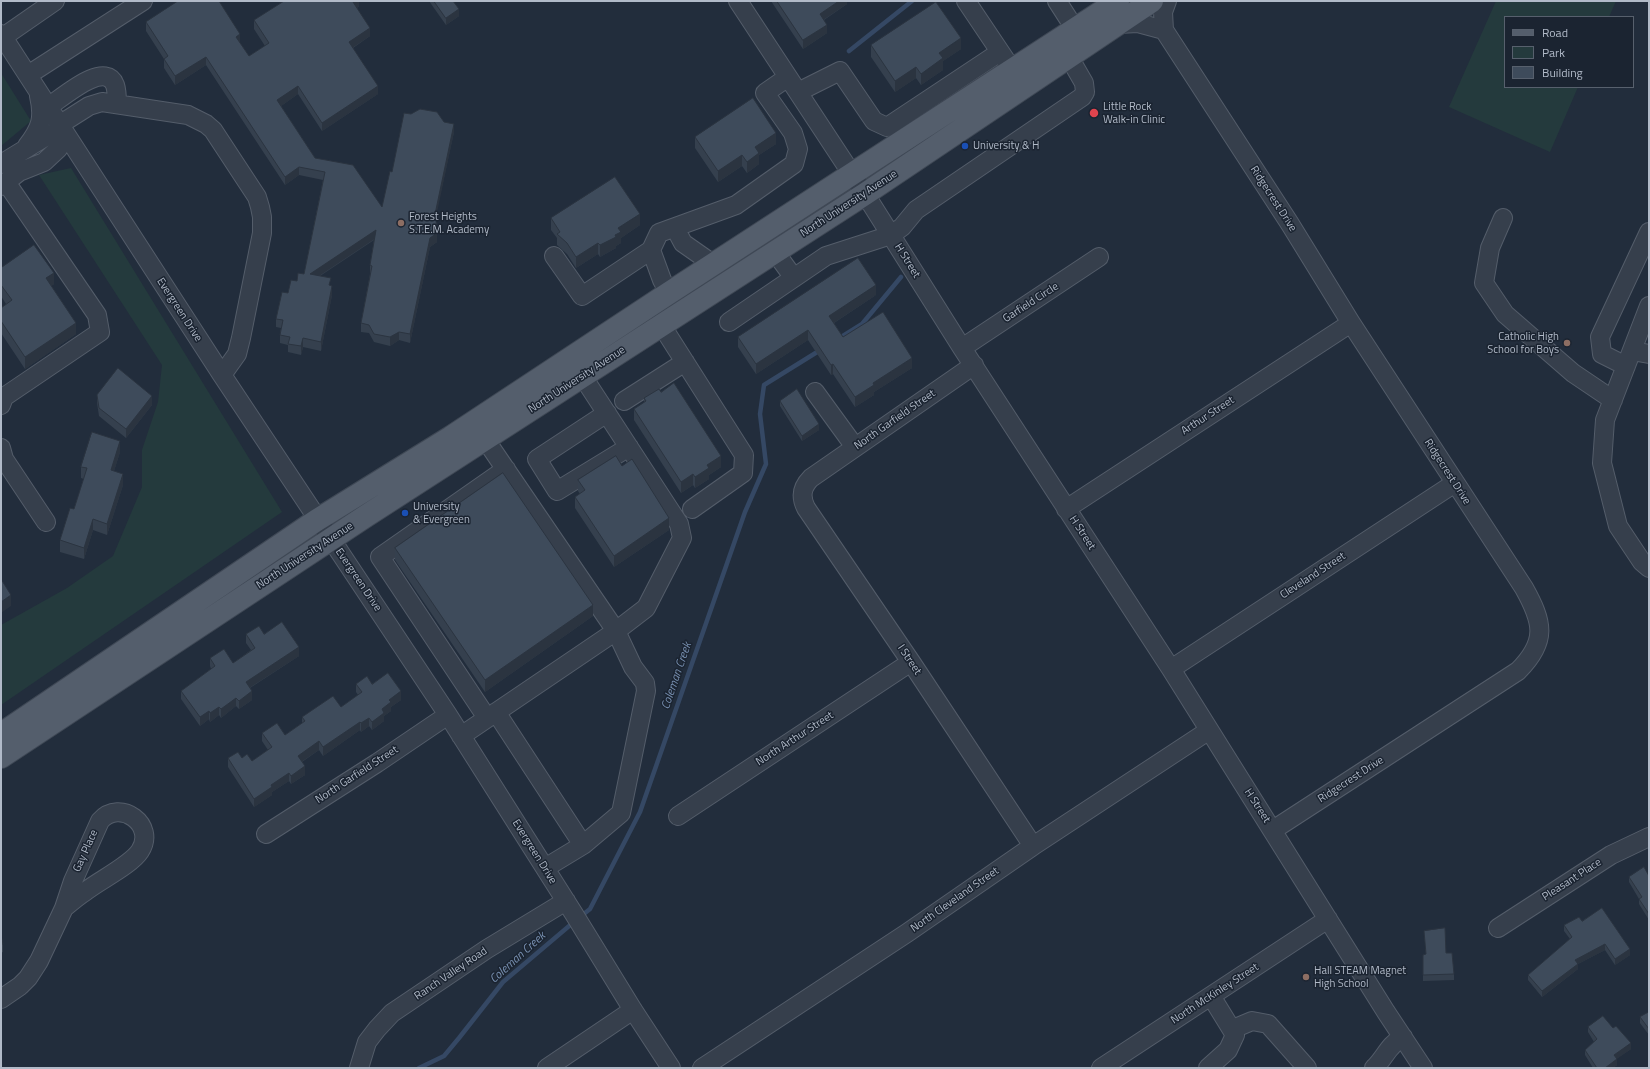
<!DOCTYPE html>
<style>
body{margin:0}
#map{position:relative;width:1650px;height:1069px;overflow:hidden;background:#222d3c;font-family:"Titillium Web",sans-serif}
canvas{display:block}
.frame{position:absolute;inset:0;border:2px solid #b1bac8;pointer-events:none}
.legend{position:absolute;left:1504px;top:16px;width:130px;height:72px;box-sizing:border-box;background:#1b2431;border:1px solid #57606d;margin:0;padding:5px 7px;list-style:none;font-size:12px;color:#b1bac8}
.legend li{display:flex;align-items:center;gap:8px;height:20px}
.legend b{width:20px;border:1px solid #57606d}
</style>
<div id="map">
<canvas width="1650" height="1069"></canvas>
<div class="frame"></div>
<ul class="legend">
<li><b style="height:5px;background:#545e6c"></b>Road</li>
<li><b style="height:11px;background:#243a3d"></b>Park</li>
<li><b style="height:11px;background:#3e4b5b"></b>Building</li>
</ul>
</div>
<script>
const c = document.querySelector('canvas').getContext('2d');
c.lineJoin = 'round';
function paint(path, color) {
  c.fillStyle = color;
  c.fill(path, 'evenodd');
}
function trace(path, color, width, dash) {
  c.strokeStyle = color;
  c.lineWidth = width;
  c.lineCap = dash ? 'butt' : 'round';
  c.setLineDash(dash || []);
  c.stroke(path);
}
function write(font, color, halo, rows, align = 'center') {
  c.font = font + ' "Titillium Web",sans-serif';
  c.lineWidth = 3;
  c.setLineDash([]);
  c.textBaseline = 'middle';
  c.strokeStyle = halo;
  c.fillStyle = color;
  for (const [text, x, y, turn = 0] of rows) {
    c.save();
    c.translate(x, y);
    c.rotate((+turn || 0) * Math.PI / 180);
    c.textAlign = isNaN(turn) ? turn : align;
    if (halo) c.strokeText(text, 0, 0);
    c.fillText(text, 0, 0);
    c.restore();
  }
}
const green = new Path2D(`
 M1496,1H1616L1609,17H1505V87H1578L1550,152L1449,107Z
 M1,73L31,121L1,146Z
 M71,168L282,512L1,705V625L67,588L113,556L142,487V450L158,402L162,365L39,175Z`);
const stream = new Path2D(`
 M849,51L912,1
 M838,339L862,324L901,277
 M580,917L590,909L640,812L745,512L766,464L760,414L764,385L822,349
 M419,1068L444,1056L459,1038L503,982L575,921`);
const minor = new Path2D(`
 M738,1L865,194L962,348L1171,669L1386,1012L1423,1068
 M966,1L1007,62
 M1057,1L1075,29
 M1167,1L1163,12L1164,30L1290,224L1351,323L1524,588C1543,622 1548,641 1518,671L1273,830
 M1118,24L1138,23L1164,30
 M1,34L222,375L448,715L574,914L633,1010L671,1068
 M3,37L55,1
 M28,75L143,1
 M798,92L840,71L874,121L887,127L1000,52
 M48,107C61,99 105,59 115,85C117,91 117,98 117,104
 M59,125L89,106L102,102L188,115L206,124L213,130L257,197L260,207L262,217V233L241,338L237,354L222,375
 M27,146C41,128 44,118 39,96
 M1,164L50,134L66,136L58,149L44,162L19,172L1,186
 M1503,218L1490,248L1484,283L1505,314L1573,373L1613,400
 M675,228L683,243L713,264
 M651,250L662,280L669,293
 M775,252L794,278
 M554,256L582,296L651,250L659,233L736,205L794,164L798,149L793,133L765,93L788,77
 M1649,306L1605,420L1602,463L1618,526L1642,562L1649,568
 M729,322L826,256L891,235L902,227L916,210L1082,97L1085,92L1084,83L1069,57
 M662,326L744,455L743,473L692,509
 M962,348L1099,257
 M1632,351L1649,354
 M974,365L811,478C802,487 800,496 806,508L911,662L1033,846
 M1626,366L1602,354L1600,337L1649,232
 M815,392L855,447
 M624,401L685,362
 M1,405L4,397L100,332L97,315L6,182
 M607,413L537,459L557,491L629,447
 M1,448L4,459L46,522
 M1066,509L1351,323
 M1171,669L1455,483
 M496,712L583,845L545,868
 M487,718L380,557L506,469
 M461,736L616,631L485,439
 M678,816L911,662
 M266,834L377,763L448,715
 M583,845L621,813L646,691L645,683L633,667L616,631L646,608L682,538L679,524L583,377
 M1498,928L1611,855L1649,837
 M1,999L20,986L28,978L39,961L64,908L73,881L100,821C120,798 157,825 140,851C131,865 100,880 86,891C78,896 71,902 64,908
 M1233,1029L1252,1021L1268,1024L1307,1068
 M359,1068L367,1042L377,1029L392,1013L487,949L566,901
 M547,1068L633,1010
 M702,1068L907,933L1033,846L1208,731
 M1101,1068L1328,919
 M1208,1068L1228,1050L1235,1035L1211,996
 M1374,1068C1385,1058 1388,1045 1403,1037`);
const major = new Path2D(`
 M1,734L317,520L451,437L669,293L1118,1
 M1,757L366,516L865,194L1152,1`);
const wall = new Path2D(`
 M359,1V6L357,8L370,36L353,48L378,94L322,131L298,94L281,106L315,158L382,207L392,172L444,122L454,132L435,219L437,242L430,247L410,343L399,340L390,346L374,342L369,333L361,332V323L370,274V265L374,240L320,276L331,286L332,295L321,351L303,347L301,355L288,352V345L280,343V335L281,328L276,327V319L288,293L297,281L304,274L323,180L299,175L285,185L206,65L175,85L164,68V59L146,31V22L240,42V43L249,56L265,46L254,29V20Z
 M429,1H453L459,16L446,25Z
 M771,1H847V4L824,20L827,33L803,49Z
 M871,45L961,49L943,61V70L921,85L916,78L895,92L871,57Z
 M695,137L776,144L759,155V164L747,173L742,166L718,182L695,148Z
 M551,218L640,225L621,238V243L616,246V248L600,257L598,254L576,268L567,254L557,245V238L551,230Z
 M1,268L54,284L51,286L76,334L25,369L1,333V308L6,304L1,296Z
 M876,295L834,323L843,337L912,368L874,392V395L855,407L833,374L831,375L808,340L756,374L738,347V337Z
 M661,392L721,467L709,475V479L695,488L693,485L681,493L634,420V409L644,403V398Z
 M97,395L152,405L126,438L99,416L97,403Z
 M780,401L819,430L802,441L780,406Z
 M120,452L114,471L123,485L107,535L93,530L84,559L60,552V540L74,509L84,479L81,478V467Z
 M622,466L669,530L614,567L575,508V497L580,494L578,491V480Z
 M395,548L593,616L485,692L395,560Z
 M246,634H264L299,656L250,688L252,700L239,709L236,706L221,718L219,715L210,722L209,719L200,726L181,699V691L211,669L210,666V658L233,663L251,650L246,643Z
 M356,684H372L401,700L391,707V711L384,716V721L372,730L369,726L361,732L360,730L323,756L319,750L302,762L305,775L291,784L289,781L272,792V795L254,807L228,767V758H242L252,761L268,750L262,741V733L285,735L302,723V717L341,707L358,695L356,692Z
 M1649,876V920L1639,904V899L1629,882V877Z
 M1582,921L1630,955L1615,965L1605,950L1578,964V969L1542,997L1528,980V975L1570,939L1564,931V925Z
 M1424,931L1446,953L1454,974V980L1423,981V955L1426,954Z
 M1,935L3,944V952L1,953Z
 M1649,1012V1035L1640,1023V1017Z
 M1588,1027L1631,1049L1616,1059L1617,1065L1613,1068H1593L1585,1055V1050L1594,1042L1588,1032Z`);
const shadedWall = new Path2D(`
 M355,1H359V6L353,11V2Z
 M839,1H847V4L820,22V14Z
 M459,9V16L446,25V18Z
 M827,25V33L803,49V40Z
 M370,28V36L349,50V42Z
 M240,34V42L236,45V37Z
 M961,38V49L943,61V70L921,85V74L939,53Z
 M206,57V65L175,85V76Z
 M916,67V78L895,92V81Z
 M298,86V94L277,109V100Z
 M378,86V94L322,131V123Z
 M454,124V132L434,227V219Z
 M776,133V144L759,155V164L747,173V162L755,147Z
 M742,155V166L718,182V171Z
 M299,167V175L285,185V177Z
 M640,214V225L621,238V243L616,246V248L600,257V245L615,235L618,228Z
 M376,230V238L310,282V274Z
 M437,233V242L430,247L410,343V334L430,238Z
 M598,243V254L576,268V257Z
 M54,273V284L46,290V278Z
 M876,285V295L829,326V316Z
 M332,286V295L321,351V342Z
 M76,323V334L25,369V357Z
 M808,330V340L756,374V364Z
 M399,332V340L390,346V337Z
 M303,338V347L301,355V346Z
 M912,358V368L874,392V395L855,407V397L873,383Z
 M833,364V374L831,375V365Z
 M152,396V405L126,438V429Z
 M819,424V430L802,441V436Z
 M120,441V452L111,481V470Z
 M721,456V467L709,475V479L695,488V477L707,465Z
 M123,474V485L107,535V524Z
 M693,474V485L681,493V482Z
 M669,518V530L614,567V556Z
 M93,519V530L84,559V548Z
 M11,595V606L1,613V602Z
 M593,605V616L485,692V680Z
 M299,647V656L246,690V682Z
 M252,691V700L239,709V701Z
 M401,691V700L391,707V711L384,716V721L372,730V722L389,700Z
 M236,698V706L221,718V709Z
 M219,707V715L210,722V713Z
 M209,711V719L200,726V717Z
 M369,718V726L361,732V723Z
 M360,722V730L323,756V747Z
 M319,741V750L298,764V756Z
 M305,766V775L291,784V776Z
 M289,773V781L272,792V795L254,807V799L271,785Z
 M1605,944V950L1578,964V969L1542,997V991L1575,960Z
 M1630,949V955L1615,965V959Z
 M1631,1043V1049L1614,1061V1055Z
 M1617,1059V1065L1613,1068H1605Z`);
const building = new Path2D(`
 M178,1H219L240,34L236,37L249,56L269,43L254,20L284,1H355L353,2L370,28L349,42L378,86L322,123L298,86L277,100L315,158L353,165L382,207L390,171L392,172L404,113L411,114L420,109L437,112L444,122L454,124L434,219H436L437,233L430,238L410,334L399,332L390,337L374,334L369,325L361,323L372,266L370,265L376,230L310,274L331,278L329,285L332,286L321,342L303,338L301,346L288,344L290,337L280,335L283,320L276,319L282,292L288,293L291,280L297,281L298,273L304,274L325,172L299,167L285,177L206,57L175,76L164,59L168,56L146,22Z
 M434,1H453L459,9L446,18Z
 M777,1H839L820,14L827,25L803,40Z
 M936,2L961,38L939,53L943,58L921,74L916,67L895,81L871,45Z
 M753,98L776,133L755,147L759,153L747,162L742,155L718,171L695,137Z
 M615,177L640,214L618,228L621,232L615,235L616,237L600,245L598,243L576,257L567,243L557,234L560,232L551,218Z
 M34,245L54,273L46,278L76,323L25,357L1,321V308L12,300L1,285V268Z
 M858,258L876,285L829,316L843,337L883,312L912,358L873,383L874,385L855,397L833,364L831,365L808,330L756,364L738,337Z
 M118,368L152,396L126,429L99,408L97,395Z
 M674,383L721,456L707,465L709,468L695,477L693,474L681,482L634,409L646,401L644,398L659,389L661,392Z
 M797,389L819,424L802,436L780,401Z
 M92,432L120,441L111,470L123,474L107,524L93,519L84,548L60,540L70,508L74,509L87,468L81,467Z
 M616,456L622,466L632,459L669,518L614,556L575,497L585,490L578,480Z
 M503,473L593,605L485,680L395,548Z
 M1,579L11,595L1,602Z
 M282,622L299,647L246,682L252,691L239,701L236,698L221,709L219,707L210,713L209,711L200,717L181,691L215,666L210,658L224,649L233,663L255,648L246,634L259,626L264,634Z
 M388,673L401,691L389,700L391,702L382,709L384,713L372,722L369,718L361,723L360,722L323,747L319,741L298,756L305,766L291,776L289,773L271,785L272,787L254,799L228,758L238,752L242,758L247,754L252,761L272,747L262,733L277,723L285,735L305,721L302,717L333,696L341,707L362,692L356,684L367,676L372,684Z
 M1644,867L1649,876V914L1639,899L1642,897L1629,877Z
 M1602,908L1630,949L1615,959L1605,944L1575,960L1578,964L1542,991L1528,975L1572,937L1564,925L1579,917L1582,921Z
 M1445,928L1446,953H1452L1454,974L1423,975V955L1426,954L1424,931Z
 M1,935L3,944H1Z
 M1649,1012V1029L1640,1017Z
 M1603,1016L1613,1028L1616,1026L1631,1043L1614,1055L1617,1059L1605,1068H1597L1585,1050L1597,1039L1588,1027Z`);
const markers = [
 [1094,113,5,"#e0444e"],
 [965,146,4,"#1a4fb4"],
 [401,223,4,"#8d6e63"],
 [1567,343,4,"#8d6e63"],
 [405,513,4,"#1a4fb4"],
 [1306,977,4,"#8d6e63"]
];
const poiNames = [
 ["Little Rock",1103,107],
 ["Walk-in Clinic",1103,120],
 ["University & H",973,146],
 ["Forest Heights",409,217],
 ["S.T.E.M. Academy",409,230],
 ["Catholic High",1559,337,"right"],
 ["School for Boys",1559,350,"right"],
 ["University",413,507],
 ["& Evergreen",413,520],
 ["Hall STEAM Magnet",1314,971],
 ["High School",1314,984]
];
const streetNames = [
 ["Ridgecrest Drive",1273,199,57],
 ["North University Avenue",849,204,-33],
 ["H Street",907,261,58],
 ["Garfield Circle",1031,303,-33],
 ["Evergreen Drive",179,310,57],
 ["North University Avenue",577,380,-33],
 ["Arthur Street",1208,416,-33],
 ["North Garfield Street",895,420,-35],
 ["Ridgecrest Drive",1447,472,57],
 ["H Street",1082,533,57],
 ["North University Avenue",305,556,-33],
 ["Cleveland Street",1313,576,-33],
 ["Evergreen Drive",358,580,56],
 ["I Street",909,660,56],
 ["North Arthur Street",795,739,-33],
 ["North Garfield Street",357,775,-33],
 ["Ridgecrest Drive",1351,780,-33],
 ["H Street",1257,806,57],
 ["Gay Place",86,851,-66],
 ["Evergreen Drive",534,852,58],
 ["Pleasant Place",1572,880,-33],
 ["North Cleveland Street",955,900,-35],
 ["Ranch Valley Road",451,974,-34],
 ["North McKinley Street",1215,994,-33]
];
const waterNames = [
 ["Coleman Creek",677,676,-71],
 ["Coleman Creek",518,958,-42]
];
paint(green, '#243a3d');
trace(stream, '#354864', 4.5);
trace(minor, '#545d6a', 20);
trace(major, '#3f4855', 24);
trace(minor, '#363f4c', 18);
trace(major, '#545e6c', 22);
paint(wall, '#35404e');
paint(shadedWall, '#2b3440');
paint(building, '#3e4b5b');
trace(building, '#2b3440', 1);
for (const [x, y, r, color] of markers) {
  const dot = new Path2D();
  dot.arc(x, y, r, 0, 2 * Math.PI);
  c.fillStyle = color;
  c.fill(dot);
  trace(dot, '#1b2431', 1.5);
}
write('11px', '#b1bac8', '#1b2431', poiNames, 'left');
write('11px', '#b1bac8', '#1b2431', streetNames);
write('italic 12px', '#7890b1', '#1b2431', waterNames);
</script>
